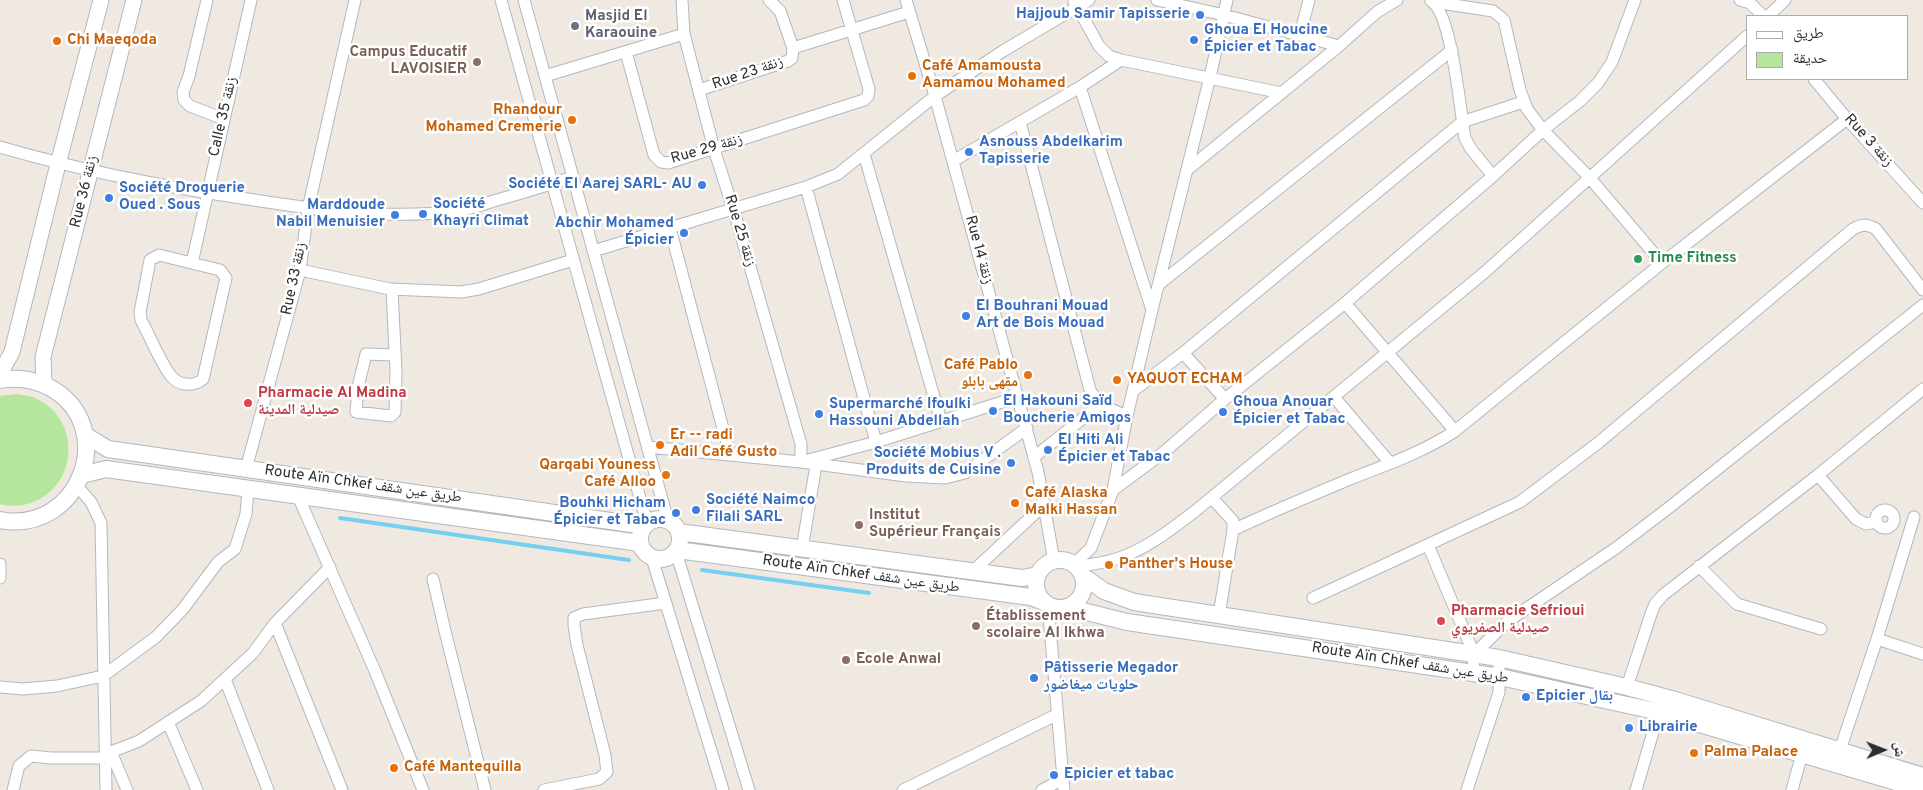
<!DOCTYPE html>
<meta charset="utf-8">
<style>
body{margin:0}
#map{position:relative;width:1923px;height:790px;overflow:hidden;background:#efe9e1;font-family:Overpass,"Noto Naskh Arabic",sans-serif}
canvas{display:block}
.legend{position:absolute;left:1746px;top:15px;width:162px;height:65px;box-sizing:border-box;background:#fff;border:1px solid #ababab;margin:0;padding:6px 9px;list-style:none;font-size:15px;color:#2e2e2e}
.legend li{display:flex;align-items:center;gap:10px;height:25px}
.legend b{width:25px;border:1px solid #ababab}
.north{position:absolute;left:1858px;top:725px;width:50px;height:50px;-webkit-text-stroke:4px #fff;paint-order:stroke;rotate:89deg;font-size:14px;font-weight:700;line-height:20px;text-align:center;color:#2e2e2e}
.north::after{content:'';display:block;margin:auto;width:18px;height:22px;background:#2e2e2e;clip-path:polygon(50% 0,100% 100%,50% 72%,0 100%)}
</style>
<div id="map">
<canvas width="1923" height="790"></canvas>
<ul class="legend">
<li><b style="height:6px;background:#fff"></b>طريق</li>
<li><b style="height:14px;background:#b6e59e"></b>حديقة</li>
</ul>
<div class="north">ش</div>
</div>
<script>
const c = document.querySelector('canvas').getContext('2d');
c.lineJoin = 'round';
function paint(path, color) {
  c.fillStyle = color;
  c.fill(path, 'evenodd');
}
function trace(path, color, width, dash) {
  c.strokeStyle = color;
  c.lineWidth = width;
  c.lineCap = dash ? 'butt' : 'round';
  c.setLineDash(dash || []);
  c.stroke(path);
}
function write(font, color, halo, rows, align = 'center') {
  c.font = font + ' Overpass,"Noto Naskh Arabic",sans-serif';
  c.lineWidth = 5;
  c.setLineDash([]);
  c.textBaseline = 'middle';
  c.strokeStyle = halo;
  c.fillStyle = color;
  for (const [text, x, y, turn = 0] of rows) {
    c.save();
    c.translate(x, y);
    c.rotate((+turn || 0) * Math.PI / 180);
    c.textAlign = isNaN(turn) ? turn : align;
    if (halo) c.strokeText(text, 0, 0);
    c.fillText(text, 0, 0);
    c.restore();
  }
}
const green = new Path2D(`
 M16,394C22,395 29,395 35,398C82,418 79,488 30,503C21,506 9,507 0,504V396Z`);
const stream = new Path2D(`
 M340,518L629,560
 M702,570L869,593`);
const minor = new Path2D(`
 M207,0L189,76L183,92L184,100L190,106L224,119
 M501,0L647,523
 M524,0L668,521
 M682,0L684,34L714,149L737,221L801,444V462L876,442L1018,397
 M906,0L935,96L1038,472L1054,561
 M1157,0L1224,15L1339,46
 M1740,0L1750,3L1763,16
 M1074,1L1099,46L1109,56L1121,60L1282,93
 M1431,1C1452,13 1460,111 1465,138L1471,149L1493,176
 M1434,2L1493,11L1504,20L1520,90L1527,109L1543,130L1589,177L1662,263
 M1768,16L1785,0
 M1300,35L1309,0
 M793,48L909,12
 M626,52L654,155L661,162L668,163L864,100L868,96L869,89L843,0
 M545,76L684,34
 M1814,79L1847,119L1923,203
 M1080,87L1152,310
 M699,90L788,61L792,58L793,48L780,11L769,0
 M1020,122L1090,390C1098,405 1112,410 1127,416
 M0,147C79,170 160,186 241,198C310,209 387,220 457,211C470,209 484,204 497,200C522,193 548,185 573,177
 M864,154L941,421
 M953,161L1080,87L1121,60
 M1187,170L1339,46L1377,12L1397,0
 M806,187L876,442
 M670,228L730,455
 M593,251L806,187L838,174L935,96L1003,51L1089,0
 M159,255L220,270L226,278L203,379C194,387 179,386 171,376C160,362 150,336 141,320L140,312L150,260Z
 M192,263L251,0
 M300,270L390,289L461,292L479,289L573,260
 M1158,285L1452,50
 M392,289L396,371L395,412L391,416L356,412L358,387L366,354L395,355
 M1345,303L1455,431
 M1183,353L1225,399
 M1134,390L1183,353L1462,122L1523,102
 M1334,397L1390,463
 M648,447L801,462L906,476L945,478L965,473L1027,428
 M1034,457L1101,404
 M246,469L300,270L308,209L355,0
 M1818,475L1856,519L1866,524L1876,522
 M77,486L91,502L101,523L106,790
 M1113,490L1164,452L1225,399L1345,303L1493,176L1543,130L1580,101L1598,83L1612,62L1635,0
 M298,496L375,671L423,790
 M1212,498L1233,521V530L1219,615
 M1876 519a9 9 0 1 1 18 0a9 9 0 1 1-18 0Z
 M1233,530C1273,511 1314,494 1355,477C1389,464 1425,451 1455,431L1662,263L1847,119
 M1428,545L1474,654
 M802,549L816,465
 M676,552L749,790
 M652,558L723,790
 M0,564V578
 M1074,564L1091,548L1113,490L1127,416L1152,310L1210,77L1227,0
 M1699,566L1737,604L1821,629
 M1077,567C1091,564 1105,563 1119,558C1148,548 1170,530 1194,512L1485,272L1747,36
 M972,572L1045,504
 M433,579L445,631L485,790
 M1313,598L1520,502L1598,443L1853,229C1862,224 1867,224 1876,229L1923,290
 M1048,604L1064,790
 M275,623L342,790
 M1877,639L1923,654
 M1473,672L1474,654L1508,621L1616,548L1671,506L1923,305
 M225,679L268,790
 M0,687L23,689L57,686L103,676L156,637L183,609L218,562L235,549L246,514L248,489
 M1627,687L1651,614L1655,604L1663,595L1818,475L1923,389
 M168,722L197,790
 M1840,750L1877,639L1914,517
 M111,752L127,790
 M13,790L19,766L31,756L51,758H105L111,752L139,741L201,701L253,653L275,623L330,567
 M544,790L599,779L607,772L605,755L577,645L574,625V618L583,614L666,603
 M903,790L1056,715
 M1042,790L1063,779
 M1467,790L1499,692V658
 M1636,790L1659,712
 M1792,790L1802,754`);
const tertiary = new Path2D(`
 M0,374L12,352L58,164L101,0
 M44,385L43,357L134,0`);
const secondary = new Path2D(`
 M0,380C17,377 33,379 49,387C120,425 81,535 0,520
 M85,435L108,449L645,526
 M82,475L106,469L640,543
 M640 539a20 20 0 1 1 40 0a20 20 0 1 1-40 0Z
 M679,532L1022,578L1038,575
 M677,550L1031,597L1044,602
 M1036 584a24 24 0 1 1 48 0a24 24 0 1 1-48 0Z
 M1083,576L1104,591L1134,602L1499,658L1627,687L1675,700L1923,776
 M1067,607L1127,622L1500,677L1659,712L1923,790`);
const markers = [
 [1200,15,5,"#3f7fe0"],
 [575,26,5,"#6b7280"],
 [1194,40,5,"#3f7fe0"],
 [57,41,5,"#e8710a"],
 [477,62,5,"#8d6e63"],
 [912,76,5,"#e8710a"],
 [572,120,5,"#e8710a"],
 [969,152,5,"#3f7fe0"],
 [702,185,5,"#3f7fe0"],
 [109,198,5,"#3f7fe0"],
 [423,214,5,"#3f7fe0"],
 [395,215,5,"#3f7fe0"],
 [684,233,5,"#3f7fe0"],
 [1638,259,5,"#2e9e5b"],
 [966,316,5,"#3f7fe0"],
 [1028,375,5,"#e8710a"],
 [1117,380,5,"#e8710a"],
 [248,403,5,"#e0444e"],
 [993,411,5,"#3f7fe0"],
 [1223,412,5,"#3f7fe0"],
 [819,414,5,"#3f7fe0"],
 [660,445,5,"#e8710a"],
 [1048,450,5,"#3f7fe0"],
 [1011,463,5,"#3f7fe0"],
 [666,475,5,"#e8710a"],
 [1015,503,5,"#e8710a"],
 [696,510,5,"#3f7fe0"],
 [676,513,5,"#3f7fe0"],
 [859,525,5,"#8d6e63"],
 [1109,565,5,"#e8710a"],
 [1441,621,5,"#e0444e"],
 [976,626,5,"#8d6e63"],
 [846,660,5,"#8d6e63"],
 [1034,678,5,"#3f7fe0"],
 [1526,697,5,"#3f7fe0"],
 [1629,728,5,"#3f7fe0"],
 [1694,753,5,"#e8710a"],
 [394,768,5,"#e8710a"],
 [1054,775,5,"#3f7fe0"]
];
const shopNames = [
 ["Hajjoub Samir Tapisserie",1190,15,"right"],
 ["Ghoua El Houcine",1204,31],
 ["Épicier et Tabac",1204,48],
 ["Asnouss Abdelkarim",979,143],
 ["Tapisserie",979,160],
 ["Société El Aarej SARL- AU",692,185,"right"],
 ["Société Droguerie",119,189],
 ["Oued . Sous",119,206],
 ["Société",433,205],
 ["Khayri Climat",433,222],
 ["Marddoude",385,206,"right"],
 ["Nabil Menuisier",385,223,"right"],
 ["Abchir Mohamed",674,224,"right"],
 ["Épicier",674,241,"right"],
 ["El Bouhrani Mouad",976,307],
 ["Art de Bois Mouad",976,324],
 ["El Hakouni Saïd",1003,402],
 ["Boucherie Amigos",1003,419],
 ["Ghoua Anouar",1233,403],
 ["Épicier et Tabac",1233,420],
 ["Supermarché Ifoulki",829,405],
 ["Hassouni Abdellah",829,422],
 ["El Hiti Ali",1058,441],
 ["Épicier et Tabac",1058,458],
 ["Société Mobius V .",1001,454,"right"],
 ["Produits de Cuisine",1001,471,"right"],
 ["Société Naimco",706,501],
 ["Filali SARL",706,518],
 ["Bouhki Hicham",666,504,"right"],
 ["Épicier et Tabac",666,521,"right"],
 ["Pâtisserie Megador",1044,669],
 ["حلويات ميغاضور",1044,686],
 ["Epicier بقال",1536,697],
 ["Librairie",1639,728],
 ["Epicier et tabac",1064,775]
];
const worshipNames = [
 ["Masjid El",585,17],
 ["Karaouine",585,34]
];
const foodNames = [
 ["Chi Maeqoda",67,41],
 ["Café Amamousta",922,67],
 ["Aamamou Mohamed",922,84],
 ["Rhandour",562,111,"right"],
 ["Mohamed Cremerie",562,128,"right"],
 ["Café Pablo",1018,366,"right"],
 ["مقهى بابلو",1018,383,"right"],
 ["YAQUOT ECHAM",1127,380],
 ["Er -- radi",670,436],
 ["Adil Café Gusto",670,453],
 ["Qarqabi Youness",656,466,"right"],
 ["Café Alloo",656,483,"right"],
 ["Café Alaska",1025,494],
 ["Malki Hassan",1025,511],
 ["Panther's House",1119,565],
 ["Palma Palace",1704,753],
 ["Café Mantequilla",404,768]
];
const educationNames = [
 ["Campus Educatif",467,53,"right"],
 ["LAVOISIER",467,70,"right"],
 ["Institut",869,516],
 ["Supérieur Français",869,533],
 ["Établissement",986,617],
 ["scolaire Al Ikhwa",986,634],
 ["Ecole Anwal",856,660]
];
const streetNames = [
 ["Rue 23 زنقة",748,74,-19],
 ["Calle 35 زنقة",224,117,-77],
 ["Rue 3 زنقة",1868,141,48],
 ["Rue 29 زنقة",707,150,-16],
 ["Rue 36 زنقة",85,192,-76],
 ["Rue 25 زنقة",739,231,73],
 ["Rue 14 زنقة",978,250,75],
 ["Rue 33 زنقة",295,279,-78],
 ["Route Aïn Chkef طريق عين شقف",363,485,8],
 ["Route Aïn Chkef طريق عين شقف",861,575,8],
 ["Route Aïn Chkef طريق عين شقف",1410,664,9]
];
const leisureNames = [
 ["Time Fitness",1648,259]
];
const healthNames = [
 ["Pharmacie Al Madina",258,394],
 ["صيدلية المدينة",258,411],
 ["Pharmacie Sefrioui",1451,612],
 ["صيدلية الصفريوي",1451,629]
];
paint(green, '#b6e59e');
trace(stream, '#75cff0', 4);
trace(minor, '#b4b7c1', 13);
trace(tertiary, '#b4b7c1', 17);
trace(secondary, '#b4b7c1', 18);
trace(minor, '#fff', 11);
trace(tertiary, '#fff', 15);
trace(secondary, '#fff', 16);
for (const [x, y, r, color] of markers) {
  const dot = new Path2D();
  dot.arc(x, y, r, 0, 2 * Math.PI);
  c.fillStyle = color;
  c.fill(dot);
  trace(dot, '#fff', 2);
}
write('bold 15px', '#366cbe', '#fff', shopNames, 'left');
write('bold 15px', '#5b616d', '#fff', worshipNames, 'left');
write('bold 15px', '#c56008', '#fff', foodNames, 'left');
write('bold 15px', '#785e54', '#fff', educationNames, 'left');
write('15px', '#2e2e2e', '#fff', streetNames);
write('bold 15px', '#27864d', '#fff', leisureNames, 'left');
write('bold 15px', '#be3a42', '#fff', healthNames, 'left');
</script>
